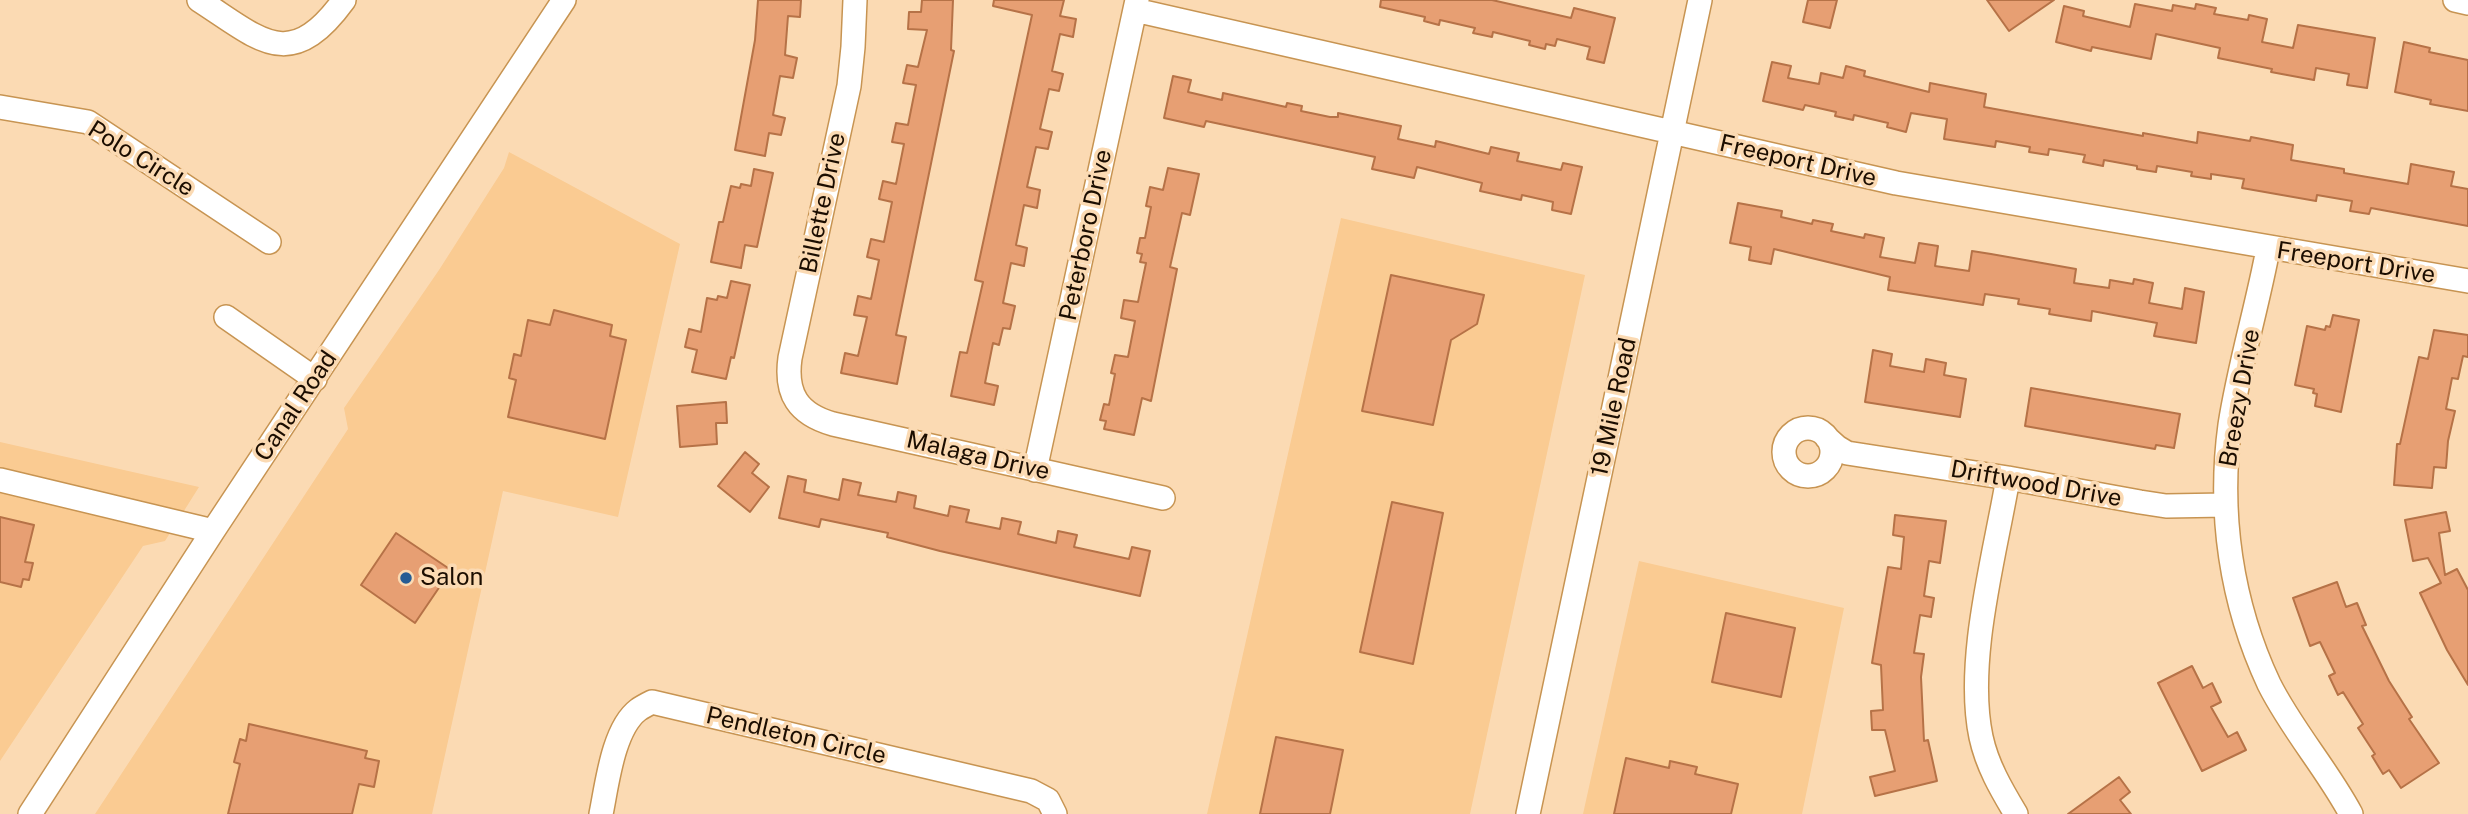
<!DOCTYPE html>
<style>
body{margin:0}
canvas{display:block;background:#fbdab3}
</style>
<canvas width="2468" height="814"></canvas>
<script>
const c = document.querySelector('canvas').getContext('2d');
c.lineJoin = 'round';
function paint(path, color) {
  c.fillStyle = color;
  c.fill(path, 'evenodd');
}
function trace(path, color, width, dash) {
  c.strokeStyle = color;
  c.lineWidth = width;
  c.lineCap = dash ? 'butt' : 'round';
  c.setLineDash(dash || []);
  c.stroke(path);
}
function write(font, color, halo, rows, align = 'center') {
  c.font = font + ' "Public Sans",sans-serif';
  c.lineWidth = 7;
  c.setLineDash([]);
  c.textBaseline = 'middle';
  c.strokeStyle = halo;
  c.fillStyle = color;
  for (const [text, x, y, turn = 0] of rows) {
    c.save();
    c.translate(x, y);
    c.rotate((+turn || 0) * Math.PI / 180);
    c.textAlign = isNaN(turn) ? turn : align;
    if (halo) c.strokeText(text, 0, 0);
    c.fillText(text, 0, 0);
    c.restore();
  }
}
const built = new Path2D(`
 M509,152L680,244L618,517L503,491L432,814H95L348,429L344,408L439,270L504,168Z
 M1341,218L1585,275L1470,814H1207Z
 M0,442L199,487L165,541L143,546L0,761Z
 M1639,561L1844,608L1802,814H1583Z`);
const building = new Path2D(`
 M758,0H801L800,17L788,16L785,55L797,58L793,78L780,76L773,115L785,118L781,135L769,133L765,156L735,150L755,40Z
 M922,0H953L951,50L954,51L896,335L906,337L897,384L841,373L845,353L858,356L867,317L854,315L858,296L871,299L879,260L867,257L871,239L884,242L892,202L879,199L883,181L896,184L904,144L892,142L896,123L908,125L916,85L903,83L907,65L918,67L927,30L908,29L909,12H921Z
 M994,0H1064L1060,16L1076,19L1073,37L1060,34L1052,71L1063,74L1059,91L1049,89L1040,129L1052,132L1048,149L1036,147L1027,187L1040,190L1037,208L1024,205L1016,245L1027,248L1024,266L1011,263L1003,303L1015,306L1010,329L1003,328L999,345L993,343L985,383L998,386L994,405L951,396L960,352L967,353L983,282L975,280L1032,15L993,6Z
 M1381,0H1492L1571,18L1574,8L1615,18L1604,63L1587,59L1590,47L1557,39L1555,46L1546,44L1545,49L1529,45L1530,41L1493,32L1492,37L1473,33L1475,28L1440,20L1439,25L1424,21L1425,17L1380,7Z
 M1808,0H1837L1830,28L1803,22Z
 M1987,0H2054L2009,31Z
 M2135,4L2172,11L2173,5L2195,9L2196,4L2216,8L2214,14L2248,20L2249,15L2267,19L2262,42L2293,48L2298,25L2375,38L2367,88L2347,85L2349,74L2316,68L2314,80L2271,72L2272,69L2218,58L2220,48L2156,34L2151,59L2092,47L2091,51L2056,42L2064,6L2084,11L2083,16L2130,27Z
 M2404,42L2430,48L2429,52L2468,60V111L2430,104L2431,100L2395,92Z
 M1772,62L1791,66L1788,78L1819,84L1821,73L1843,78L1846,66L1865,71L1864,76L1929,92L1930,83L1986,94L1984,107L2143,136V133L2197,143L2198,132L2250,141L2251,137L2293,145L2291,160L2344,169V173L2408,184L2411,164L2454,172L2451,186L2468,189V226L2371,208L2369,214L2350,211L2352,201L2317,195L2316,201L2242,188L2244,179L2211,174V179L2191,176L2192,172L2157,166L2156,172L2137,169V166L2104,160L2103,166L2083,162L2085,155L2049,149L2048,155L2029,152L2030,147L1996,141L1995,147L1944,139L1947,119L1911,113L1906,132L1887,127L1888,123L1854,115L1853,120L1835,116L1836,112L1805,105L1803,110L1763,101Z
 M1173,76L1191,80L1188,92L1222,100L1223,93L1286,107L1287,103L1302,106L1301,111L1330,117H1338V113L1401,126L1398,139L1435,147L1436,141L1489,154L1491,147L1519,153L1517,161L1561,170L1563,163L1582,167L1571,214L1552,210L1553,202L1522,195L1521,200L1480,191L1482,183L1417,167L1414,178L1372,169L1375,157L1206,121L1204,127L1164,118Z
 M1168,168L1199,174L1190,215L1182,213L1170,267L1177,269L1151,401L1142,398L1134,435L1104,429L1106,421L1100,420L1104,404L1109,405L1115,374L1111,373L1115,355L1128,357L1135,321L1121,318L1124,300L1138,302L1146,263L1140,262L1142,254L1137,253L1140,238H1145L1151,207L1146,206L1150,187L1163,190Z
 M754,169L773,173L757,247L745,245L741,268L711,262L719,222H723L731,186L740,188L741,184L751,186Z
 M1738,203L1782,211L1781,217L1812,224L1813,220L1833,224L1831,231L1864,238L1865,234L1884,238L1880,257L1915,263L1919,243L1938,246L1935,266L1969,271L1972,251L1991,254L2076,269L2074,283L2109,288L2110,280L2133,284L2134,279L2153,283L2149,303L2182,309L2185,288L2204,292L2196,343L2154,336L2157,323L2092,311L2091,321L2049,314L2050,309L2018,304L2019,299L1985,294L1983,305L1888,290L1890,277L1774,249L1771,264L1749,260L1751,247L1730,243Z
 M1391,275L1484,295L1477,324L1451,340L1433,425L1362,411Z
 M731,281L750,285L734,358L731,357L726,379L692,372L697,350L685,347L689,329L701,332L707,298L717,300L718,296L727,298Z
 M554,310L612,325L610,336L626,340L605,439L508,417L516,380L509,378L514,354L521,356L528,320L550,325Z
 M2333,315L2359,320L2341,412L2315,406L2317,394L2313,393L2314,389L2295,385L2307,326L2325,330L2326,326L2330,327Z
 M2434,330L2468,335V357L2463,356L2458,379L2452,378L2446,409L2455,411L2448,441L2446,468L2434,467L2432,488L2394,485L2397,444H2400L2419,357L2428,359Z
 M1873,350L1892,354L1890,366L1924,372L1926,359L1946,363L1944,375L1966,379L1960,417L1865,402Z
 M2031,388L2180,414L2174,448L2156,445L2155,449L2025,426Z
 M726,402L727,423H716L717,444L680,447L677,406Z
 M745,452L759,464L752,473L769,487L750,512L718,486Z
 M788,476L806,480L804,492L839,500L843,479L861,483L858,495L896,502L898,492L916,496L914,508L948,516L950,506L969,510L966,522L1000,529L1002,518L1021,522L1018,534L1056,543L1058,531L1077,535L1074,547L1129,559L1132,547L1150,551L1140,596L940,551L887,537L888,533L821,519L819,527L779,518Z
 M1392,502L1443,513L1413,664L1360,652Z
 M2446,512L2450,531L2439,533L2445,575L2457,569L2468,590V685L2447,650L2420,593L2441,583L2428,558L2413,561L2405,520Z
 M1895,515L1946,521L1940,563L1929,561L1924,596L1934,598L1931,617L1920,615L1914,653L1924,654L1921,677L1924,741L1928,740L1937,781L1875,796L1870,777L1895,771L1885,730H1872L1871,711L1883,710L1881,665L1872,663L1888,567L1901,569L1904,537L1893,535Z
 M0,517L34,525L25,562L33,563L29,580L23,579L21,587L0,582Z
 M396,533L451,570L415,623L361,585Z
 M2337,582L2346,607L2357,603L2366,625L2362,626L2389,681L2412,717L2409,719L2439,763L2401,788L2389,770L2383,774L2372,756L2375,754L2358,728L2363,724L2343,692L2338,695L2329,676L2335,673L2320,642L2310,646L2293,598Z
 M1726,613L1795,628L1781,697L1712,682Z
 M2192,666L2203,688L2212,683L2221,702L2211,707L2228,737L2237,732L2246,750L2202,771L2158,683Z
 M249,724L367,751L365,758L379,761L374,787L359,784L352,814H228L240,764L234,762L240,739L246,741Z
 M1276,737L1343,750L1330,814H1260Z
 M1626,758L1669,768L1670,761L1697,767L1695,774L1738,784L1731,814H1614Z
 M2119,777L2130,792L2120,800L2131,814H2068Z`);
const minor = new Path2D(`
 M199,0C261,40 290,74 344,0
 M855,0L853,47L849,86L790,358C785,394 798,414 833,424L1163,498
 M2455,0L2468,3
 M1135,10L1896,183L2468,281
 M0,107L88,122L269,242
 M2268,249C2257,308 2239,366 2230,425C2218,513 2231,603 2269,684C2292,730 2327,769 2351,814
 M226,317L315,379
 M1784 452a24 24 0 1 1 48 0a24 24 0 1 1-48 0Z
 M1827,438L1837,447L1847,453L2008,478L2140,502L2166,506L2226,505
 M1035,470L1137,0
 M2008,478C1995,555 1965,661 1981,737C1987,765 2001,789 2016,814
 M0,480L213,531
 M30,814L213,531L564,0
 M601,814C607,785 613,729 638,710C642,707 648,704 652,702L1031,791L1048,800L1055,814
 M1528,814L1700,0`);
const markers = [
 [406,578,7,"#265c94"]
];
const streetNames = [
 ["Polo Circle",141,159,32],
 ["Freeport Drive",1798,161,13],
 ["Billette Drive",823,203,-78],
 ["Peterboro Drive",1086,235,-78],
 ["Freeport Drive",2356,263,9],
 ["Breezy Drive",2240,398,-80],
 ["Canal Road",296,406,-56],
 ["19 Mile Road",1614,407,-78],
 ["Malaga Drive",978,456,13],
 ["Driftwood Drive",2036,484,10],
 ["Pendleton Circle",796,736,13]
];
const poiNames = [
 ["Salon",420,578]
];
paint(built, '#facb92');
paint(building, '#e79f73');
trace(building, '#b67247', 2);
trace(minor, '#c79452', 26);
trace(minor, '#fff', 23);
for (const [x, y, r, color] of markers) {
  const dot = new Path2D();
  dot.arc(x, y, r, 0, 2 * Math.PI);
  c.fillStyle = color;
  c.fill(dot);
  trace(dot, '#fbdab3', 2.5);
}
write('24px', '#1b0d00', '#fbdab3', streetNames);
write('24px', '#1b0d00', '#fbdab3', poiNames, 'left');
</script>
